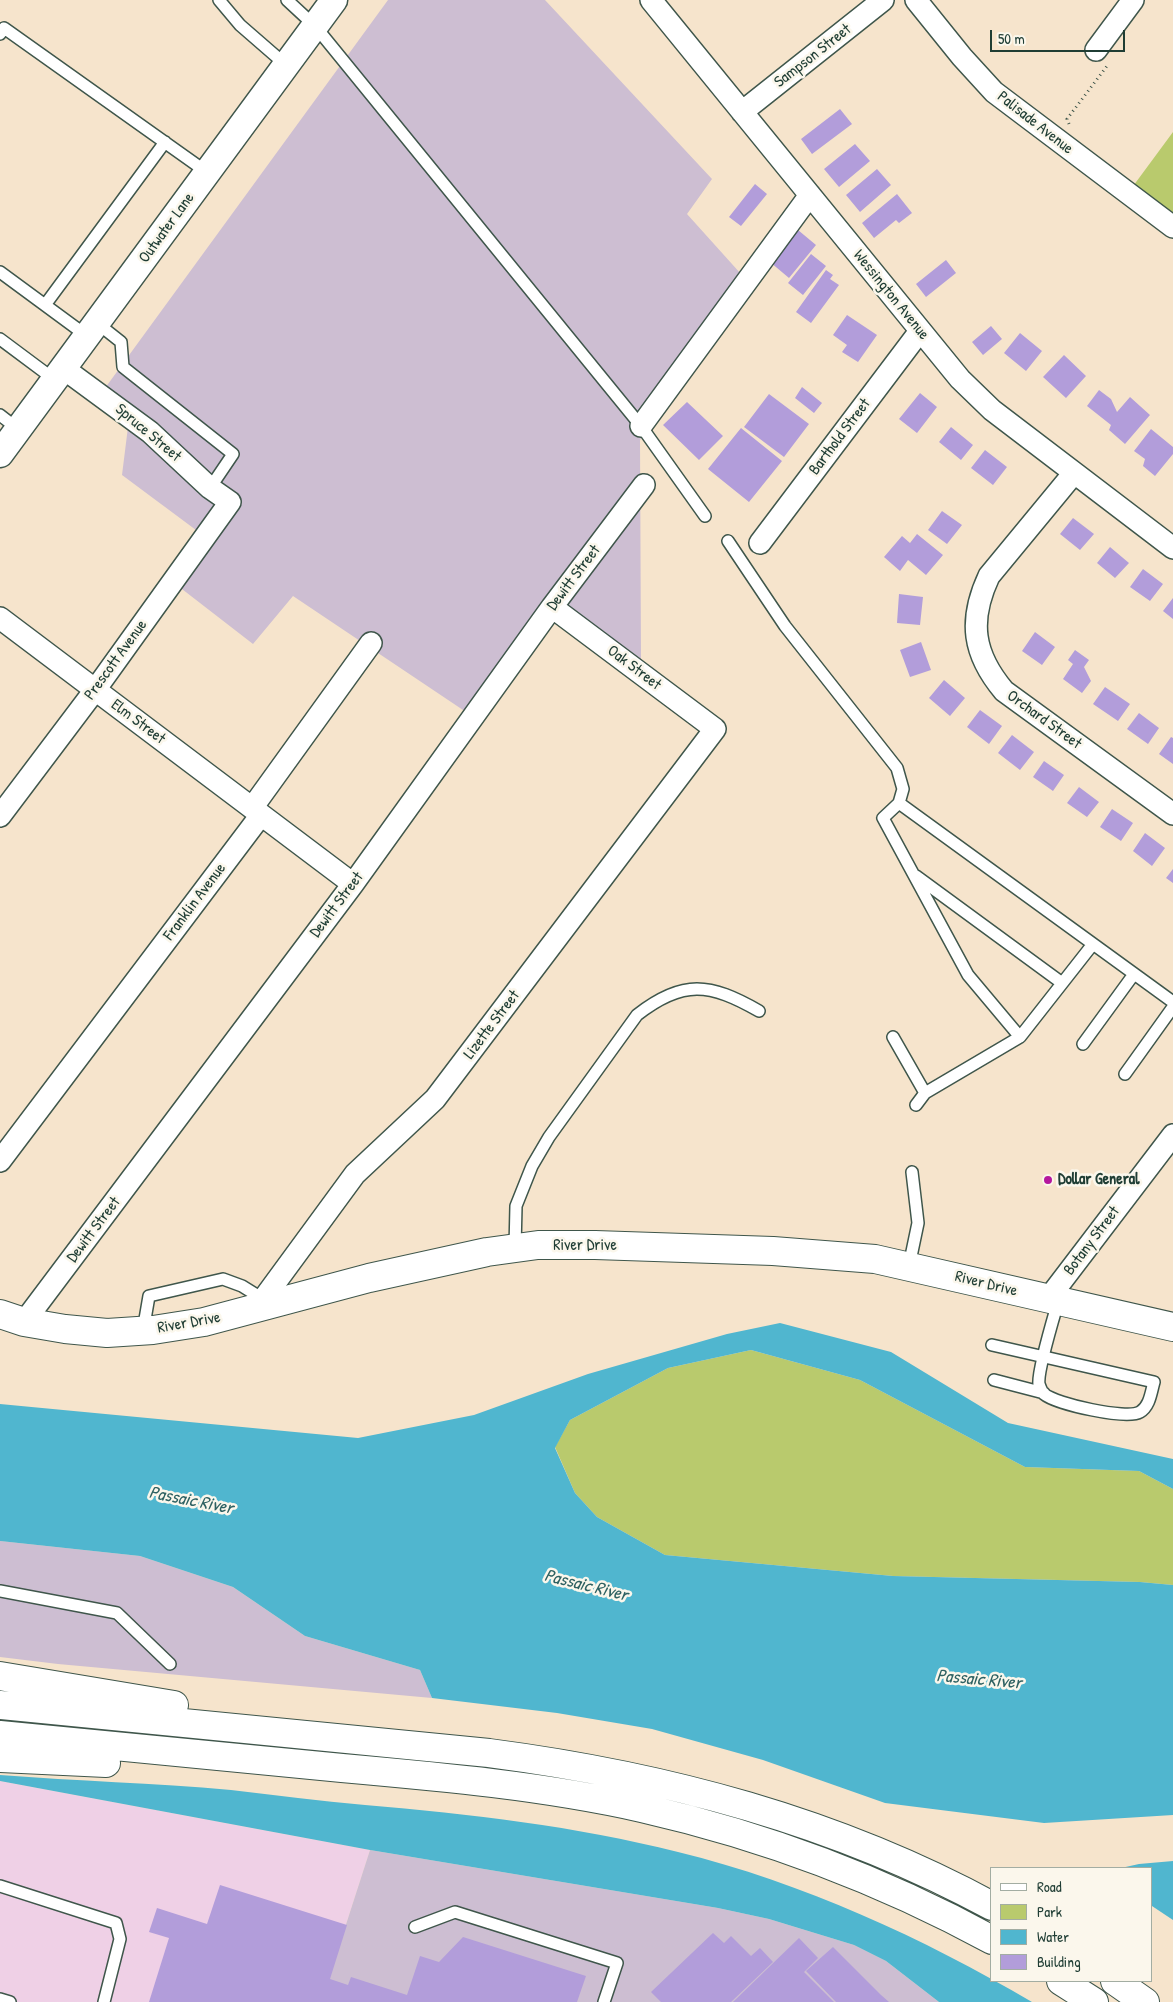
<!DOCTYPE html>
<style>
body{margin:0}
#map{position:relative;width:1173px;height:2002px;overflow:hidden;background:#f6e4cc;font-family:"Patrick Hand",sans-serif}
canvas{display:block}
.legend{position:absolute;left:990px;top:1867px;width:162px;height:115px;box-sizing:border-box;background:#fbf7ec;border:1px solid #a3ada2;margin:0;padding:6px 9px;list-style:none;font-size:15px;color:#1f3d34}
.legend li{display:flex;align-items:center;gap:10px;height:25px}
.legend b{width:25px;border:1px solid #a3ada2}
.scale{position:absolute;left:990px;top:30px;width:135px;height:22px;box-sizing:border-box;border:2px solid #1f3d34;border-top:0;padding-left:6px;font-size:15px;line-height:18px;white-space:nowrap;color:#1f3d34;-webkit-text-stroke:4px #fbf7ec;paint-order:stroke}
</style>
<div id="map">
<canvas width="1173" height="2002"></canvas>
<ul class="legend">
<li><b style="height:6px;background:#fff"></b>Road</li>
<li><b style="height:14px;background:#b9ca6d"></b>Park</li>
<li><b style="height:14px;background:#50b6cf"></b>Water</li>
<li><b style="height:14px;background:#b29dda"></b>Building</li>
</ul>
<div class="scale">50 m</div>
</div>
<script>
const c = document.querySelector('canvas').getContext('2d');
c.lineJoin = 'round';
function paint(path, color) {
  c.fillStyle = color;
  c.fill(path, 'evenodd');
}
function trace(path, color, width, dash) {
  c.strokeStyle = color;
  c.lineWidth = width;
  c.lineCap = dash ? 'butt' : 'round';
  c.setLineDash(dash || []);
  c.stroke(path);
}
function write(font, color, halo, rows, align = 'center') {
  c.font = font + ' "Patrick Hand",sans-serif';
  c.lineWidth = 5;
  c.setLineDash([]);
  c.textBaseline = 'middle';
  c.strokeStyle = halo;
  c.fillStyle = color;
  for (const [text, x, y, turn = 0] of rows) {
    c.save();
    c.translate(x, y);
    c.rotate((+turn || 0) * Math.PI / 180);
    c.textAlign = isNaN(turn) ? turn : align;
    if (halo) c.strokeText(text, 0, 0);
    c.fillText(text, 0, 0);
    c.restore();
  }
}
const built = new Path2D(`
 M0,1781L370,1850L321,2002H0Z`);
const industrial = new Path2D(`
 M388,0H545L712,179L687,214L750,284L640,440L641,659L553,600L466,712L293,596L253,644L169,579L200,533L122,475L129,419L100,395Z
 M0,1541L140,1556L233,1587L305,1636L420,1670L432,1698L58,1664L0,1657Z
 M370,1850L718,1908L769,1919L854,1945L886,1961L939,2002H321Z`);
const green = new Path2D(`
 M1173,132V227L1128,193Z
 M751,1350L860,1380L1025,1467L1139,1471L1173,1489V1585L1140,1582L893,1576L665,1555L597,1517L575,1493L555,1447L570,1420L668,1368Z`);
const water = new Path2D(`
 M780,1323L891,1352L1008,1423L1173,1459V1489L1139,1471L1025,1467L860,1380L751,1350L668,1368L570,1420L555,1448L575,1493L597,1517L665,1555L893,1576L1140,1582L1173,1585V1815L1044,1823L885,1803L763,1760L652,1729L557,1713L432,1698L420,1670L305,1636L233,1587L140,1556L0,1541V1404L358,1438L474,1415L588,1374L727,1334Z
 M0,1775C77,1781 154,1783 231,1790C276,1795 320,1801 365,1805C471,1814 575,1826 678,1852C804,1883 923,1938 1032,2002H939L886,1961L854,1945L769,1919L718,1908L370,1850L0,1781Z
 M1173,1861V1920L1152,1906V1868H1121L1139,1864Z`);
const building = new Path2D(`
 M840,109L852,124L812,154L801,139Z
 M855,144L870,161L839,187L824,169Z
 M877,169L891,185L860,212L846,195Z
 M755,184L767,194L741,226L729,217Z
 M897,194L912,213L899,223L896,220L874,238L862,223Z
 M798,230L816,245L789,278L770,262Z
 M811,254L826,266L803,295L788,283Z
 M946,260L956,273L926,297L916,284Z
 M826,270L833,275L830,279L839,285L811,323L796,312Z
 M847,315L877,335L858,362L842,352L847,345L833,335Z
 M991,326L1002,339L983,355L972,342Z
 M1020,333L1042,351L1026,371L1004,353Z
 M1064,355L1086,376L1066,398L1043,377Z
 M802,387L822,403L814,413L795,398Z
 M1099,390L1111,399L1117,412L1130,397L1150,415L1125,444L1109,430L1111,425L1087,406Z
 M920,393L937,407L917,433L899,419Z
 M769,394L809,424L784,457L744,427Z
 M687,402L723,436L699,460L663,425Z
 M951,427L973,445L961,460L939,442Z
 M741,428L782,461L749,502L708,469Z
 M1151,429L1173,447V454L1155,476L1143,466L1145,459L1134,451Z
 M985,450L1007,467L993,485L971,468Z
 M942,511L962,525L947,544L928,530Z
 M1073,518L1094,534L1080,550L1060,534Z
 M917,534L943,555L926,575L908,560L900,571L884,557L902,536L910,543Z
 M1110,547L1129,563L1115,578L1097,563Z
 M1143,569L1163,584L1150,601L1130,587Z
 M899,594L923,597L920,625L897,623Z
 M1173,598V619L1163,611Z
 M1035,632L1055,647L1042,665L1022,651Z
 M921,642L931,670L910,677L900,650Z
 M1075,650L1089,660L1084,667L1091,681L1082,693L1063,679L1073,664L1068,660Z
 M944,680L965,698L950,716L929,698Z
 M1105,687L1130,704L1118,721L1093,704Z
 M980,710L1002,726L989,744L967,727Z
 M1139,713L1159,728L1148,744L1127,729Z
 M1012,735L1034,752L1020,770L998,753Z
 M1171,737L1173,738V764L1159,754Z
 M1044,761L1064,775L1053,791L1033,777Z
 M1079,787L1099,802L1087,817L1067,803Z
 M1112,809L1133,823L1121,841L1100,827Z
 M1145,833L1165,848L1152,866L1133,851Z
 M1173,869V883L1166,878Z
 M220,1885L347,1925L330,1979L348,1985L351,1977L407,1995L420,1956L439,1962L463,1937L586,1976L577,2002H149L169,1938L149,1932L157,1908L207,1924Z
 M713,1933L724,1943L731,1936L751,1956L760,1948L773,1962L731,2002H661L651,1992Z
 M799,1938L818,1958L804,1972L834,2002H733Z
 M833,1947L881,1995L889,2002H836L806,1971Z`);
const path = new Path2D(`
 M1069,124L1067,119L1107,66`);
const service = new Path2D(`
 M219,0L240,25L286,65
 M287,0L315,26L641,426L705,516
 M0,34L4,28L208,173
 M0,272L87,336
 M45,305L165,142
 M97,323L121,342L123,367L233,454L210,488
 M0,339L55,380
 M0,415L18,429
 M728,541L785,626L897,768L903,789L899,803
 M916,876L1062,983
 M893,1037L925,1093
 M1020,1037L1093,944
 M1083,1044L1134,974
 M1125,1074L1173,1007
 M916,1105L925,1093L1020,1037L968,975L883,818L899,803L1173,1002
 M515,1248L516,1206L532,1166L549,1137L637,1015C683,979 710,983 759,1011
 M909,1266L918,1223L912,1172
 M143,1331L149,1296L223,1279L242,1286L263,1299
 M992,1345L1154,1382C1151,1392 1150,1406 1140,1412C1127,1420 1056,1404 1044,1394C1042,1392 1040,1387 1039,1384C1037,1372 1054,1316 1058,1302
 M994,1380L1044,1393
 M0,1591L117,1613L170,1664
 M0,1886L116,1923L120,1939L104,2002
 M415,1927L455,1912L617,1963L604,2002
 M0,1999L10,2002`);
const minor = new Path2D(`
 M651,0L960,379L992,410L1173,548
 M916,0L962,57L994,92L1173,227
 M1096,50L1133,0
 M742,112L883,0
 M641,426L810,195
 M1074,473L989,576C968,621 973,654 1004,691L1173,814
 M760,543L920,331
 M0,618L353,884
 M252,808L371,643
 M0,816L95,690L230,502L210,488L150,432L63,368
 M0,1161L261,815
 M1048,1299L1173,1135
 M256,1309L355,1174L435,1099L715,729L552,607
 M24,1322L353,884L552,607L644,485`);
const tertiary = new Path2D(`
 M0,454L334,0`);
const primary = new Path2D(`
 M0,1314L24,1322L65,1329L107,1333L153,1330L204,1322L369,1278L487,1252L538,1245H595L773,1251L875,1259L1173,1327`);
const motorway = new Path2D(`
 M0,1676L174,1705
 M0,1705L489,1753C665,1776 835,1821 992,1906
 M0,1735C114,1746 228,1757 342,1768C443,1777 544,1786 642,1808C765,1836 882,1880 992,1940
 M0,1758L106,1763
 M1061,1981L1094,2002
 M1115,1981L1145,2002`);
const markers = [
 [1048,1180,5,"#b5179e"]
];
const streetNames = [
 ["Sampson Street",813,56,-38],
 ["Palisade Avenue",1035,123,38],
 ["Outwater Lane",167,228,-54],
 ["Wessington Avenue",891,295,51],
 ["Spruce Street",148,433,40],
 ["Barthold Street",840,437,-53],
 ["Dewitt Street",574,578,-53],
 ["Prescott Avenue",116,660,-54],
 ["Oak Street",634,668,37],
 ["Orchard Street",1044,720,36],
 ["Elm Street",138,722,37],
 ["Franklin Avenue",195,902,-53],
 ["Dewitt Street",337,905,-53],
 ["Lizette Street",492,1025,-53],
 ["Dewitt Street",94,1230,-53],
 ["Botany Street",1092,1241,-53],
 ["River Drive",585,1246],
 ["River Drive",986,1284,14],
 ["River Drive",189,1323,-10]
];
const poiNames = [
 ["Dollar General",1058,1180]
];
const waterNames = [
 ["Passaic River",191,1501,11],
 ["Passaic River",586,1586,14],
 ["Passaic River",979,1680,5]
];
paint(built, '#efd0e6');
paint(industrial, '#cdbed2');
paint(green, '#b9ca6d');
paint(water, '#50b6cf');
paint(building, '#b29dda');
trace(service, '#3f564b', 14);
trace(minor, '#3f564b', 24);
trace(tertiary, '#3f564b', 29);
trace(primary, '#3f564b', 30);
trace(motorway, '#3f564b', 30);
trace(path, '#3f564b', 3, [1, 4]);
trace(service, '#fff', 11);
trace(minor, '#fff', 21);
trace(tertiary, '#fff', 26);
trace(primary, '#fff', 28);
trace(motorway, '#fff', 28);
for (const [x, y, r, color] of markers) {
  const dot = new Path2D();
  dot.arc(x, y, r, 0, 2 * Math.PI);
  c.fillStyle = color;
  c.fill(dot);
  trace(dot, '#fbf7ec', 2);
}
write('16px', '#1f3d34', '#fbf7ec', streetNames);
write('bold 16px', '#1f3d34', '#fbf7ec', poiNames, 'left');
write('italic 18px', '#2e6162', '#fbf7ec', waterNames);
</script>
